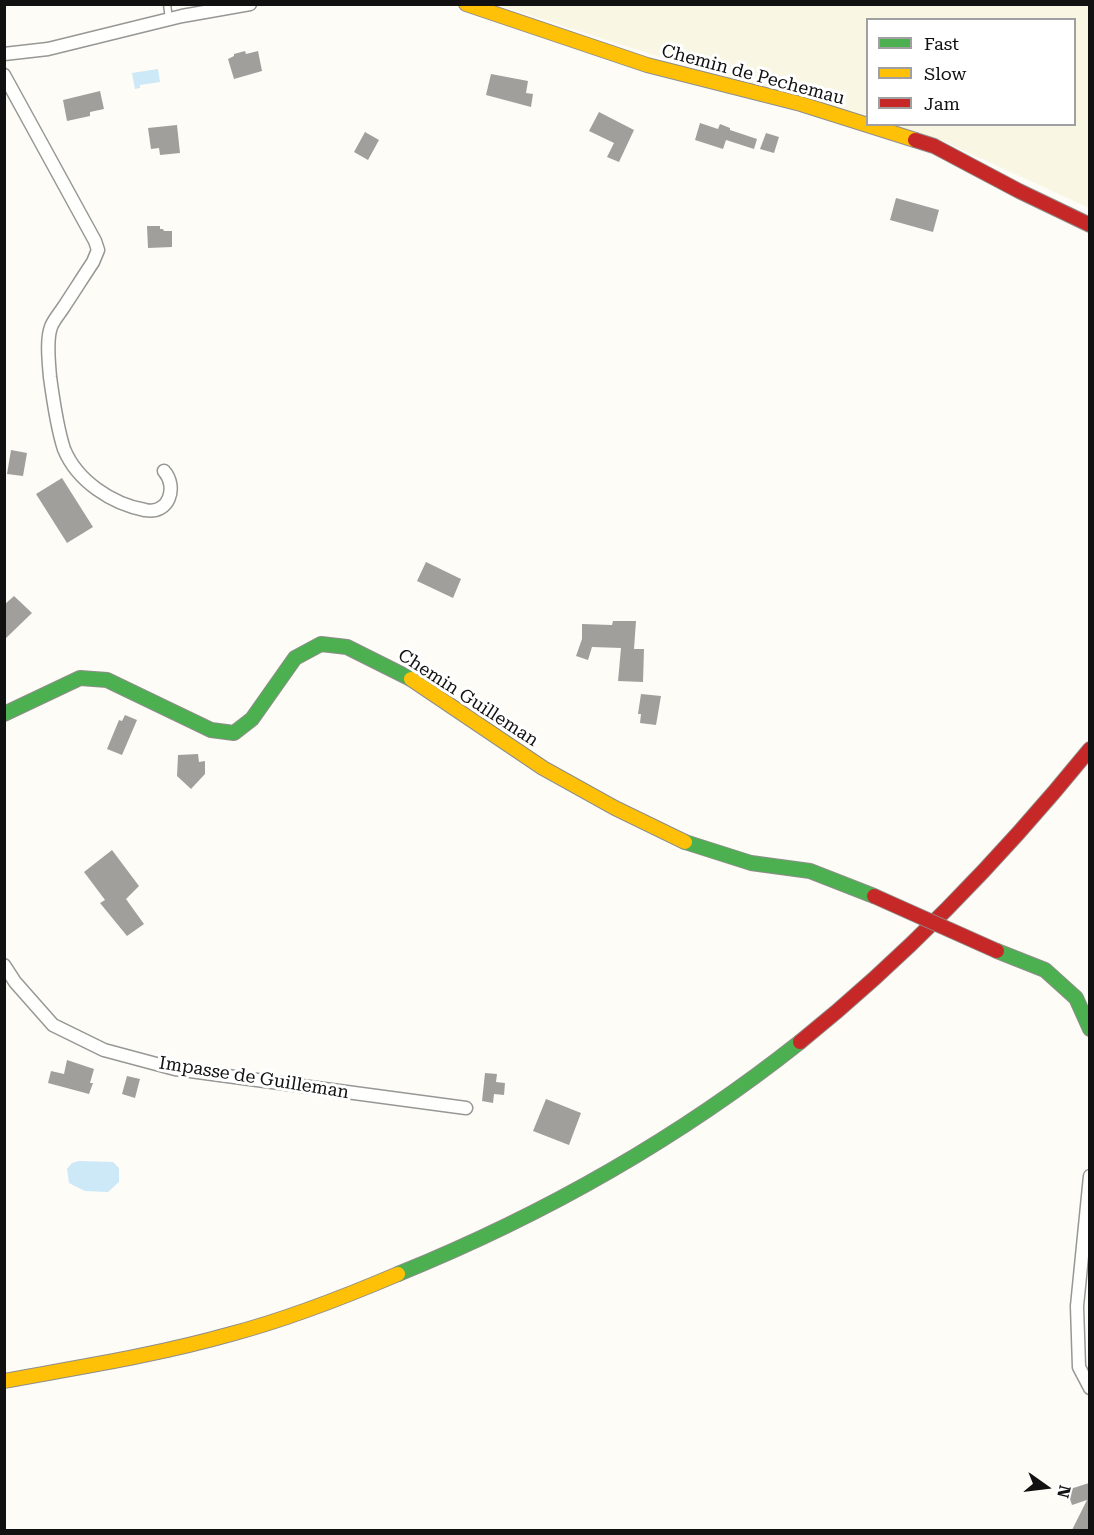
<!DOCTYPE html>
<style>
body{margin:0}
#map{position:relative;width:1094px;height:1535px;overflow:hidden;background:#fdfcf7;font-family:"Roboto Serif",serif}
canvas{display:block}
.frame{position:absolute;inset:0;border:6px solid #111;pointer-events:none}
.legend{position:absolute;left:866px;top:18px;width:210px;height:108px;box-sizing:border-box;background:#fff;border:2px solid #a0a0a0;margin:0;padding:8px 10px;list-style:none;font-size:18px;color:#111}
.legend li{display:flex;align-items:center;gap:12px;height:30px}
.legend b{width:30px;border:2px solid #a0a0a0}
.north{position:absolute;left:1016px;top:1457px;width:60px;height:60px;-webkit-text-stroke:4px #fff;paint-order:stroke;rotate:104deg;font-size:16px;font-weight:700;line-height:24px;text-align:center;color:#111}
.north::after{content:'';display:block;margin:auto;width:21px;height:27px;background:#111;clip-path:polygon(50% 0,100% 100%,50% 72%,0 100%)}
</style>
<div id="map">
<canvas width="1094" height="1535"></canvas>
<div class="frame"></div>
<ul class="legend">
<li><b style="height:8px;background:#4caf50"></b>Fast</li>
<li><b style="height:8px;background:#ffc107"></b>Slow</li>
<li><b style="height:8px;background:#c62828"></b>Jam</li>
</ul>
<div class="north">N</div>
</div>
<script>
const c = document.querySelector('canvas').getContext('2d');
c.lineJoin = 'round';
function paint(path, color) {
  c.fillStyle = color;
  c.fill(path, 'evenodd');
}
function trace(path, color, width, dash) {
  c.strokeStyle = color;
  c.lineWidth = width;
  c.lineCap = dash ? 'butt' : 'round';
  c.setLineDash(dash || []);
  c.stroke(path);
}
function write(font, color, halo, rows, align = 'center') {
  c.font = font + ' "Roboto Serif",serif';
  c.lineWidth = 6;
  c.setLineDash([]);
  c.textBaseline = 'middle';
  c.strokeStyle = halo;
  c.fillStyle = color;
  for (const [text, x, y, turn = 0] of rows) {
    c.save();
    c.translate(x, y);
    c.rotate((+turn || 0) * Math.PI / 180);
    c.textAlign = isNaN(turn) ? turn : align;
    if (halo) c.strokeText(text, 0, 0);
    c.fillText(text, 0, 0);
    c.restore();
  }
}
const farmland = new Path2D(`
 M498,5H1089V208L943,141L888,125L1074,124V20H868L867,119L650,54Z`);
const water = new Path2D(`
 M158,69L160,82L140,85V88L135,89L132,73Z
 M79,1161L113,1162L119,1168V1182L108,1192L85,1191L69,1183L67,1169L72,1163Z`);
const building = new Path2D(`
 M245,51L246,54L258,51L262,71L234,79L228,59L234,56V54Z
 M491,74L528,81L526,93L533,94L531,107L486,95Z
 M100,91L104,109L90,112V116L67,121L63,100Z
 M599,112L634,130L619,162L607,157L614,143L589,131Z
 M700,123L718,129L720,124L730,128V130L757,139L754,149L726,140L723,149L695,140Z
 M177,125L180,153L160,155L159,148L151,149L148,128Z
 M365,132L379,140L368,160L354,152Z
 M766,133L779,137L774,153L760,149Z
 M896,198L939,210L933,232L890,220Z
 M147,226H160V229H163L164,231H172V247L148,248Z
 M11,450L27,453L23,476L7,474Z
 M62,478L93,527L67,543L36,494Z
 M426,562L461,579L453,598L417,581Z
 M14,596L32,613L4,640V605Z
 M613,621H636L634,649H644L643,682L618,681L621,648L592,647L588,660L576,656L582,639V624L612,625Z
 M641,694L661,696L656,725L640,723L641,714H638Z
 M125,715L137,720L122,755L107,749L119,720L122,721Z
 M198,754L199,762L205,761V774L191,789L177,776L178,755Z
 M112,850L139,886L126,899L144,924L127,936L100,903L105,900L84,872Z
 M67,1060L94,1069L90,1083H93L89,1094L48,1083L51,1071L64,1074Z
 M485,1073L497,1074L496,1082L505,1083L504,1095L494,1094L493,1103L482,1101Z
 M127,1076L140,1079L135,1098L122,1094Z
 M546,1099L581,1113L569,1145L533,1131Z
 M1089,1483V1530H1072L1087,1500L1072,1505L1067,1490Z`);
const lane = new Path2D(`
 M167,4L169,19`);
const street = new Path2D(`
 M4,54L48,49L182,16L250,4
 M4,75L95,241L98,250L93,262C83,277 73,293 63,308C59,314 53,321 51,327C46,340 49,364 50,377C53,399 57,428 64,449C77,481 112,504 145,510C169,515 178,487 164,471
 M4,965L15,982L53,1025L104,1050L175,1069L466,1108
 M1090,1176L1077,1306L1079,1367L1090,1388`);
const fast = new Path2D(`
 M4,714L80,678L107,680L211,730L234,733L252,719L295,658L321,644L347,647L411,679
 M685,842L751,863L810,871L874,896
 M997,951L1045,970L1076,998L1090,1029
 M398,1274C541,1216 679,1138 800,1042`);
const slow = new Path2D(`
 M466,4L647,65L801,104L915,140
 M411,679L543,768L615,808L685,842
 M4,1381C80,1367 157,1355 231,1334C288,1319 344,1297 398,1274`);
const jam = new Path2D(`
 M915,140L934,146L1019,191L1090,225
 M800,1042C908,955 1003,856 1090,749`);
const jamBridge = new Path2D(`
 M874,896L997,951`);
const streetNames = [
 ["Chemin de Pechemau",753,75,15],
 ["Chemin Guilleman",468,698,33],
 ["Impasse de Guilleman",254,1078,9]
];
paint(farmland, '#f9f7e4');
paint(water, '#cde8f7');
paint(building, '#a19f9c');
trace(lane, '#979795', 9);
trace(street, '#979795', 15);
trace(fast, '#8e8d8b', 16);
trace(slow, '#8e8d8b', 16);
trace(jam, '#8e8d8b', 16);
trace(lane, '#fffffe', 6);
trace(street, '#fffffe', 12);
trace(fast, '#4caf50', 14);
trace(slow, '#ffc107', 14);
trace(jam, '#c62828', 14);
trace(jamBridge, '#8e8d8b', 16, []);
trace(jamBridge, '#c62828', 14);
write('18px', '#111', '#fff', streetNames);
</script>
